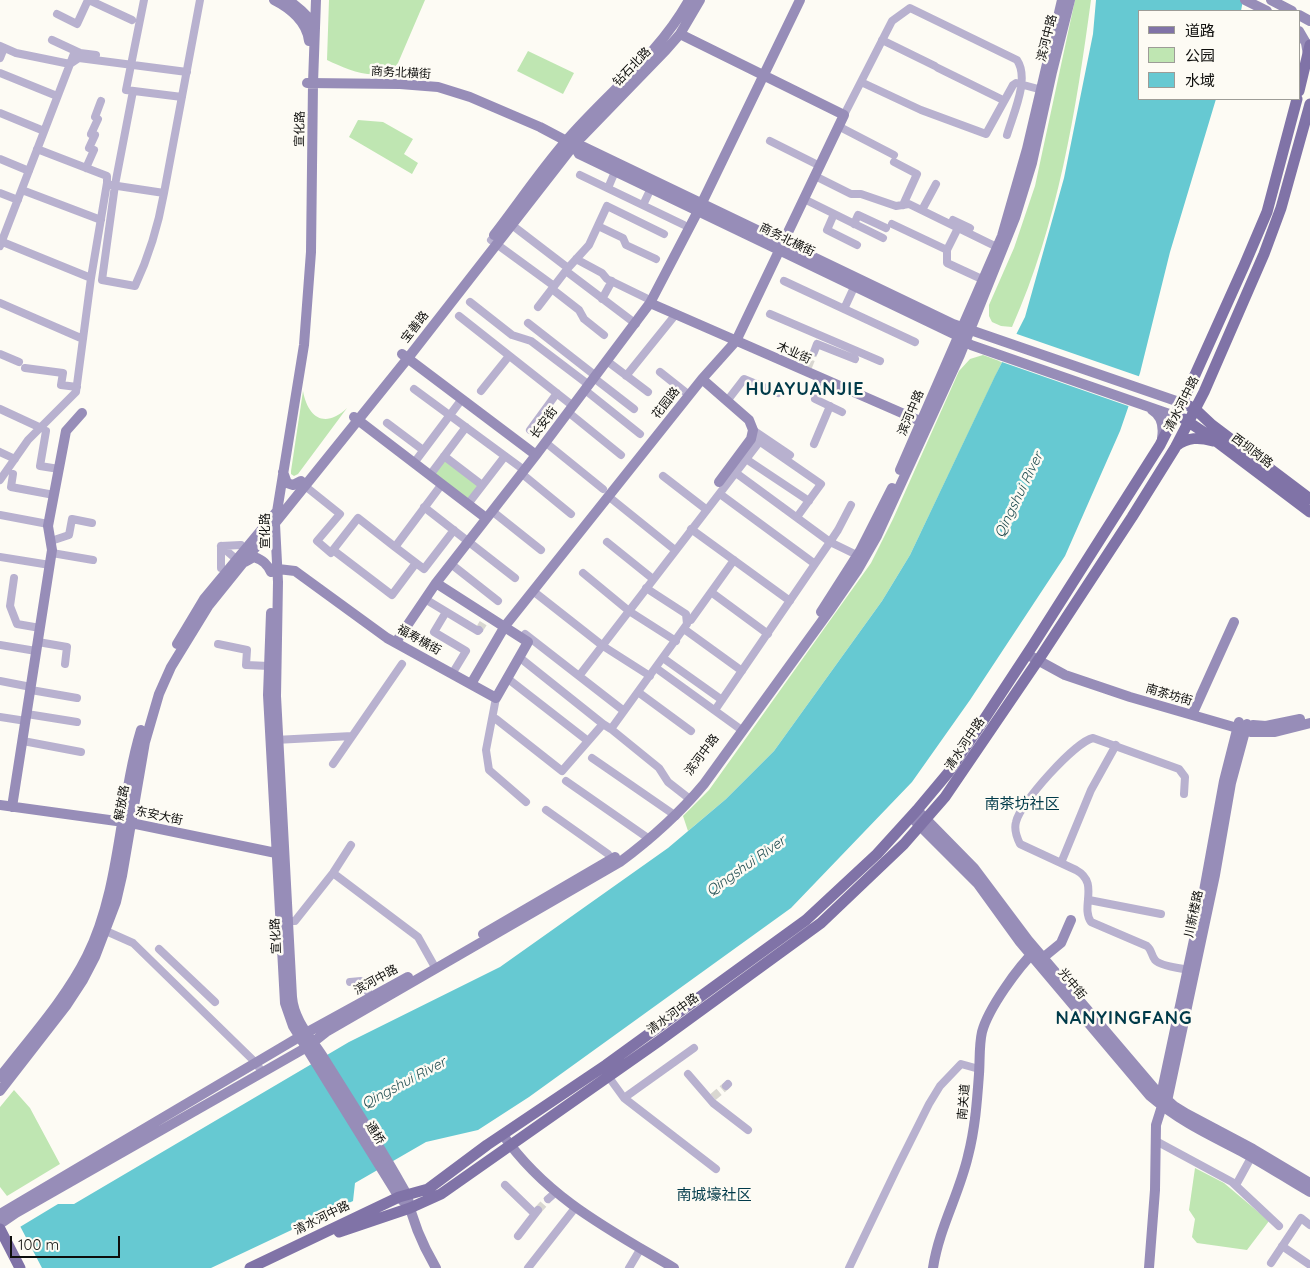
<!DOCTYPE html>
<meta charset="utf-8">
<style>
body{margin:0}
#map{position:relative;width:1310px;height:1268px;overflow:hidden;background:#fdfbf4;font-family:Quicksand,"Noto Sans SC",sans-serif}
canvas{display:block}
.legend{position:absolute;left:1138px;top:10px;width:162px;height:90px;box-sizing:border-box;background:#fdfbf4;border:1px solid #9d9c97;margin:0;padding:6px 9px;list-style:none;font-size:15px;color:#0e0e0c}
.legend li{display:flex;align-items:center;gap:10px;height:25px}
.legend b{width:25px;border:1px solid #9d9c97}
.scale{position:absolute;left:10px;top:1236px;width:110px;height:22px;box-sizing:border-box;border:2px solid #0e0e0c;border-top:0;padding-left:6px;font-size:15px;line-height:18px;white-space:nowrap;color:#0e0e0c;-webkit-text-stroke:4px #fdfbf4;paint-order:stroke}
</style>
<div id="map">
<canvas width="1310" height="1268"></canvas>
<ul class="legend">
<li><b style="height:6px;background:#8073a7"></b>道路</li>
<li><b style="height:14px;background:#bfe6b2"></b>公园</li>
<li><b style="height:14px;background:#66c9d2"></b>水域</li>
</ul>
<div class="scale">100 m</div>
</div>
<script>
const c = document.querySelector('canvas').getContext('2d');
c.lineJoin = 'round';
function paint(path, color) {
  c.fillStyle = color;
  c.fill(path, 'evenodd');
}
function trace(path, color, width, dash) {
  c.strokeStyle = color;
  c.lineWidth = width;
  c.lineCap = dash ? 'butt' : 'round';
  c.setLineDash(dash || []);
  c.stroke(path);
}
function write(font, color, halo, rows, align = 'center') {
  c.font = font + ' Quicksand,"Noto Sans SC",sans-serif';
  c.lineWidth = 5;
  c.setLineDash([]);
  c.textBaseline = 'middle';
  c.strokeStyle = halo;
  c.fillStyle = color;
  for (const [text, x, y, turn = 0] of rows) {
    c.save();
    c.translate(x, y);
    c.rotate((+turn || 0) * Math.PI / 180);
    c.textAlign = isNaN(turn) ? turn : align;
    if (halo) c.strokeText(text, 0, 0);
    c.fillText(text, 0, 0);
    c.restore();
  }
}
const green = new Path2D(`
 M329,0H425L398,63C381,85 348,70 327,60Z
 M1075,0H1091C1076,111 1058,224 1012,327L1001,326L992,322L989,316V305L1014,248L1035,186Z
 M528,51L574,73L563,94L517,71Z
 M358,120L383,122L413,139L404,154L418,163L412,174L349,137Z
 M983,355L1002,362L910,555L882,601L774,751L726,799L688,831L683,816L709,790L871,563L893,519L959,371L970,359Z
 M303,391C308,418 325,429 347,408L298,474L294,476L291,474V471Z
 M445,459L480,485L467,501L433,475Z
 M14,1090L30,1108L60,1164L7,1196L0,1187V1107Z
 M1195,1168L1224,1183L1269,1221L1247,1250L1197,1243L1192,1237L1195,1219L1189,1210Z`);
const water = new Path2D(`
 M1096,0H1243L1241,11H1139V99H1216L1170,252L1140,373L1120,431L1065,556L970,700L912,782L791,908L529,1097L478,1130L426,1142L355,1183L353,1201L211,1268H0V1239L58,1204H74L349,1042L500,967L668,848L726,799L774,751L882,601L910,555L995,376L1025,317L1064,178L1093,34Z`);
const pier = new Path2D(`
 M1014,333L1141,377L1131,407L999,361Z
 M20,1226L42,1268H0V1236Z`);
const streetTunnel = new Path2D(`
 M808,367L814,352
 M479,630L487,617
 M713,1097L726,1086
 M538,1210L548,1199`);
const street = new Path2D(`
 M89,0L132,20
 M144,0L126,90L182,97
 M57,14L77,24L88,0
 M52,40L80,53L96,55
 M882,40L935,66
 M0,46L16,53L70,64L79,58L187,72
 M0,58L4,48
 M938,68L1003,100
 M0,73L57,96
 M861,82L921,110L986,134L1013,85L1016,83L1046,91
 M133,91L115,185L102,280L135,286C150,254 158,227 164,193
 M0,113L44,131
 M844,115L892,21L910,8L1017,60C1030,79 1013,114 1007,135
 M838,126L894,155
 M770,141L820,166
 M0,159L29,171
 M894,162L917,174L903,205
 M86,168L94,150L89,148L95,135L91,134L98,119L95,117L101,101
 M580,175L684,225
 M815,176L851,194H861L896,206L909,204L1001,249
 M111,185L164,193L200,0
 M608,188L617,167
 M22,190L101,220
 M0,193L18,200
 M804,199L883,238
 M643,205L653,184
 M922,210L936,184
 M834,214L827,230L857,245
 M953,220L970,228
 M508,222L568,268
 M854,224L858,215L886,228
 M892,224L947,250
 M598,226L623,238L626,245L656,259
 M958,228L947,250V263L986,281
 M491,240L554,286
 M0,241L91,278
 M0,246L75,51
 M576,259L602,273L607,279L646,298
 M566,271L636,324
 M784,281L915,342
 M552,289L579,310L584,319L604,335
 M602,299L612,281
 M470,302L512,335L531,341L589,385
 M0,303L83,339
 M538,307L568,268L589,245L607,206L664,234
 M844,309L856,283
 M770,314L880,361
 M459,316L573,406
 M528,323L592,373
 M814,352L817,344L855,359
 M0,354L19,362
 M607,361L648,392
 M25,368L63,373L61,385L77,387
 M660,372L689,395
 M626,376L676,314
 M594,378L634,409
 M824,380L815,399L842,412
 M414,389L524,470
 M585,390L640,434
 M481,391L509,356
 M727,401L744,379L778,393
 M0,409L41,428
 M568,412L621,455
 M387,423L423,450
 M530,430L557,393
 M753,430L790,455
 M46,431L40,466L59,469
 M756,439L821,484L797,517
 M545,442L603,489
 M814,444L830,406
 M0,452L15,459
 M444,456L482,485
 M746,459L809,501
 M414,463L462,399
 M521,473L571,514
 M13,474L11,487L54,495
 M430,475L466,427
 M663,476L707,510
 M0,480L28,440L76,392L91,278L107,183V176L37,149
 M305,486L340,514L317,541L331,553L333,550L392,595L416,563L395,547L442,484
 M720,494L815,564
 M608,496L675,550
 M468,504L505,456
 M851,505L838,530L830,542L861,557
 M424,507L515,578
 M492,511L541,550
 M0,515L48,524
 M691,529L790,601
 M51,541L69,535L72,519L92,523
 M607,542L653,579
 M221,546L236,559
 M333,550L358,518L395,547
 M52,553L93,560
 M0,557L50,565
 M416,563L424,569L454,530
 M451,564L498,601
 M221,568V546L241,545
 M583,573L629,611L676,641
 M14,578L10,606L17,624L40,628
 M533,591L603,646L650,676
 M711,592L768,634
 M425,599L478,631L479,630
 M446,612L434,632L466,651L452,674
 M688,621L691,620L734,560
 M684,629L742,671
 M525,634L624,711
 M38,642L67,647L65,664
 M218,644L247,650L246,665L269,666
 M0,645L36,651
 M519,657L603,724
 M663,658L722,700
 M656,668L743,731
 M579,676L760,441
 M507,678L588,741
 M0,681L31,687
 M31,690L77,698
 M638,692L691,731
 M496,698L486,750L489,770L526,802
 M715,710L830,542L736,473
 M27,714L77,722
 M0,717L26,721
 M496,719L562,771L603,724L611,729L687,624L686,614L646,588
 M611,729L659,768L668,782L691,800
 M275,740L352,736
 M23,741L81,752
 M592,758L676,816
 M333,764L402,664
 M566,781L645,836L648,841
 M1184,794L1185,777L1179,769L1093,738C1075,742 1020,803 1016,822C1014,829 1017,838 1020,844L1076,870C1100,883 1080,906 1091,922L1147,946C1152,950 1151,955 1155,960C1160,966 1183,969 1191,970
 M546,810L608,854L613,862
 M1061,863L1091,790L1116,745
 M333,873L418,937L436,969
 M1089,900L1161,914
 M283,921H295L333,873L351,845
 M106,931L133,943L256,1063L262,1072
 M159,949L215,1002
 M350,982L361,981L374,1002
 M688,1074L713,1103L748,1130
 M608,1076L624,1098L716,1169
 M726,1086L728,1084
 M624,1098L694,1048
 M1156,1141L1232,1182L1279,1226
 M505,1185L535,1214
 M1236,1185L1253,1154
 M548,1199L556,1192
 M518,1236L538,1210
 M1282,1246L1310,1265
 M1271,1263L1301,1218L1310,1225
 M528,1268L575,1208
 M629,1268L641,1248
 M849,1268L898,1166L929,1104L940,1086L961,1064L979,1069`);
const secondary = new Path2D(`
 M274,0C290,8 307,22 309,41
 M288,0C298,7 310,16 315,28
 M316,0L313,83L311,252L304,345L275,524L278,582L276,696L292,997C294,1022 313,1040 325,1060C353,1105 382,1149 407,1195C412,1220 423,1246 436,1268
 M1245,0L1267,11
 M1271,0L1292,11
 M1299,15L1310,21
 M1299,31L1306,43L1308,55
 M307,83L400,84L438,87L470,97L540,127L574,145L584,147L953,324L1182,403
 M574,145L579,154L958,336L971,345L1175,416
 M494,235C518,204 540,171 566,141C607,93 658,56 689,0
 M650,303L927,424
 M402,354L536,455
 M702,379L749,420L753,430L751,439L719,482
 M1152,410C1162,416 1164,426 1162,438
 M354,417L486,518
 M900,470L1002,236L1027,149L1062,0
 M283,472L287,483L293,485L301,481
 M245,562L254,557C263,560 267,564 271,572
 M278,569L295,571L387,638L496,698L528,642L436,583
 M821,612L860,551L892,488
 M271,613L268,695L285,1003L293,1026L399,1197L404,1202
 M396,642L436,583L536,455L650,303L698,211L800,0
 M177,644L204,599L278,510
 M1032,657L1065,675L1130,697L1251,732H1275L1310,723
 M471,684L505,626L702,379L736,341L844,115L680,34
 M1192,715L1234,622
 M1253,725L1266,726L1300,719
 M0,805L131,823L276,853H282
 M12,807L52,550L48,526L66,431L82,413
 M917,810L974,868L1028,940L1154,1088L1174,1106L1187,1114L1253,1149L1310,1183
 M915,821L978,884L1020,942L1150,1096C1182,1123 1210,1135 1246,1154C1268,1166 1289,1180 1310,1192
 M483,934L615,857
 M1039,961L1061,943L1071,920
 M0,1077C30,1038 65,1000 87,956C121,888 119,803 141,730
 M0,1091L66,1006L83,980L95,957L116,902L122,876L145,742L159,694L171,667L209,605L408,358L574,145L666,50L680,34L700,0
 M1160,1100L1202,902L1224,781L1239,722
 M1166,1106L1215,875L1231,783L1247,724
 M503,1135C547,1198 610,1230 674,1268
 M0,1214L306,1033L408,977
 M0,1224L16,1213L307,1047L326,1032L620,862C651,839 679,814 704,784L830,610L857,571L877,536L960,355L1015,218L1032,163L1052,72L1070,0
 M933,1268C939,1228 959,1195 968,1156C975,1129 977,1102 979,1074C980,1060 979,1045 982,1032C988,1009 1018,967 1036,950
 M1149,1268L1155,1190L1156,1125L1162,1106`);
const primary = new Path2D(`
 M1299,91L1310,45
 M1189,406L1195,409L1212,425L1310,499
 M1184,419L1208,435L1310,512
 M1176,446C1188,437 1199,437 1213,441
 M0,1229L20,1268
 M339,1232L410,1208L441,1194L659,1041L821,923L904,844L945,797L1041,656L1132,517L1175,448L1204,392L1264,254L1281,208L1310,104
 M250,1268L399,1197L428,1189L487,1145L606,1065L806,920L877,854L917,810L948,773L983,721L1033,645L1160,445L1190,386L1244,266L1267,212L1297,99`);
const streetNames = [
 ["滨河中路",1047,38,-76],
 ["钻石北路",632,67,-46],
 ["商务北横街",401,73,3],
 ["宣化路",300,129,-89],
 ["商务北横街",787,240,26],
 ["宝善路",415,327,-52],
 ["木业街",794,353,24],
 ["花园路",666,403,-52],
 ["清水河中路",1182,404,-63],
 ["滨河中路",911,413,-67],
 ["长安街",544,423,-53],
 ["西坝岗路",1252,451,37],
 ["宣化路",265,531,-90],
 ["福寿横街",419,640,29],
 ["南茶坊街",1169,695,16],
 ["清水河中路",965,744,-56],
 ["滨河中路",702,755,-53],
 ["解放路",122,803,-80],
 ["东安大街",159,816,12],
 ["川新楼路",1194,914,-78],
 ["宣化路",276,936,-93],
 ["滨河中路",376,980,-29],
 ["光中街",1072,984,50],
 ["清水河中路",673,1014,-36],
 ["南关道",964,1102,-85],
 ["通桥",375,1133,58],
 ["清水河中路",322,1218,-26]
];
const waterNames = [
 ["Qingshui River",1019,495,-64],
 ["Qingshui River",746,866,-35],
 ["Qingshui River",404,1083,-28]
];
const quarterNames = [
 ["南茶坊社区",1022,804],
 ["南城壕社区",714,1195]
];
const districtNames = [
 ["HUAYUANJIE",805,390],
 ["NANYINGFANG",1124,1019]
];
paint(green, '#bfe6b2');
paint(water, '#66c9d2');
paint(pier, '#fdfbf4');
trace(streetTunnel, '#d9d7d1', 8, [8, 4]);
trace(street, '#b8b1cf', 8);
trace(secondary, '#978db8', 10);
trace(primary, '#8073a7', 11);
write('12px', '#0e0e0c', '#fdfbf4', streetNames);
write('italic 14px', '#204d51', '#fdfbf4', waterNames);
write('15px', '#003a49', '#fdfbf4', quarterNames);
c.letterSpacing = '1px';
write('bold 18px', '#003a49', '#fdfbf4', districtNames);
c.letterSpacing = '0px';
</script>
